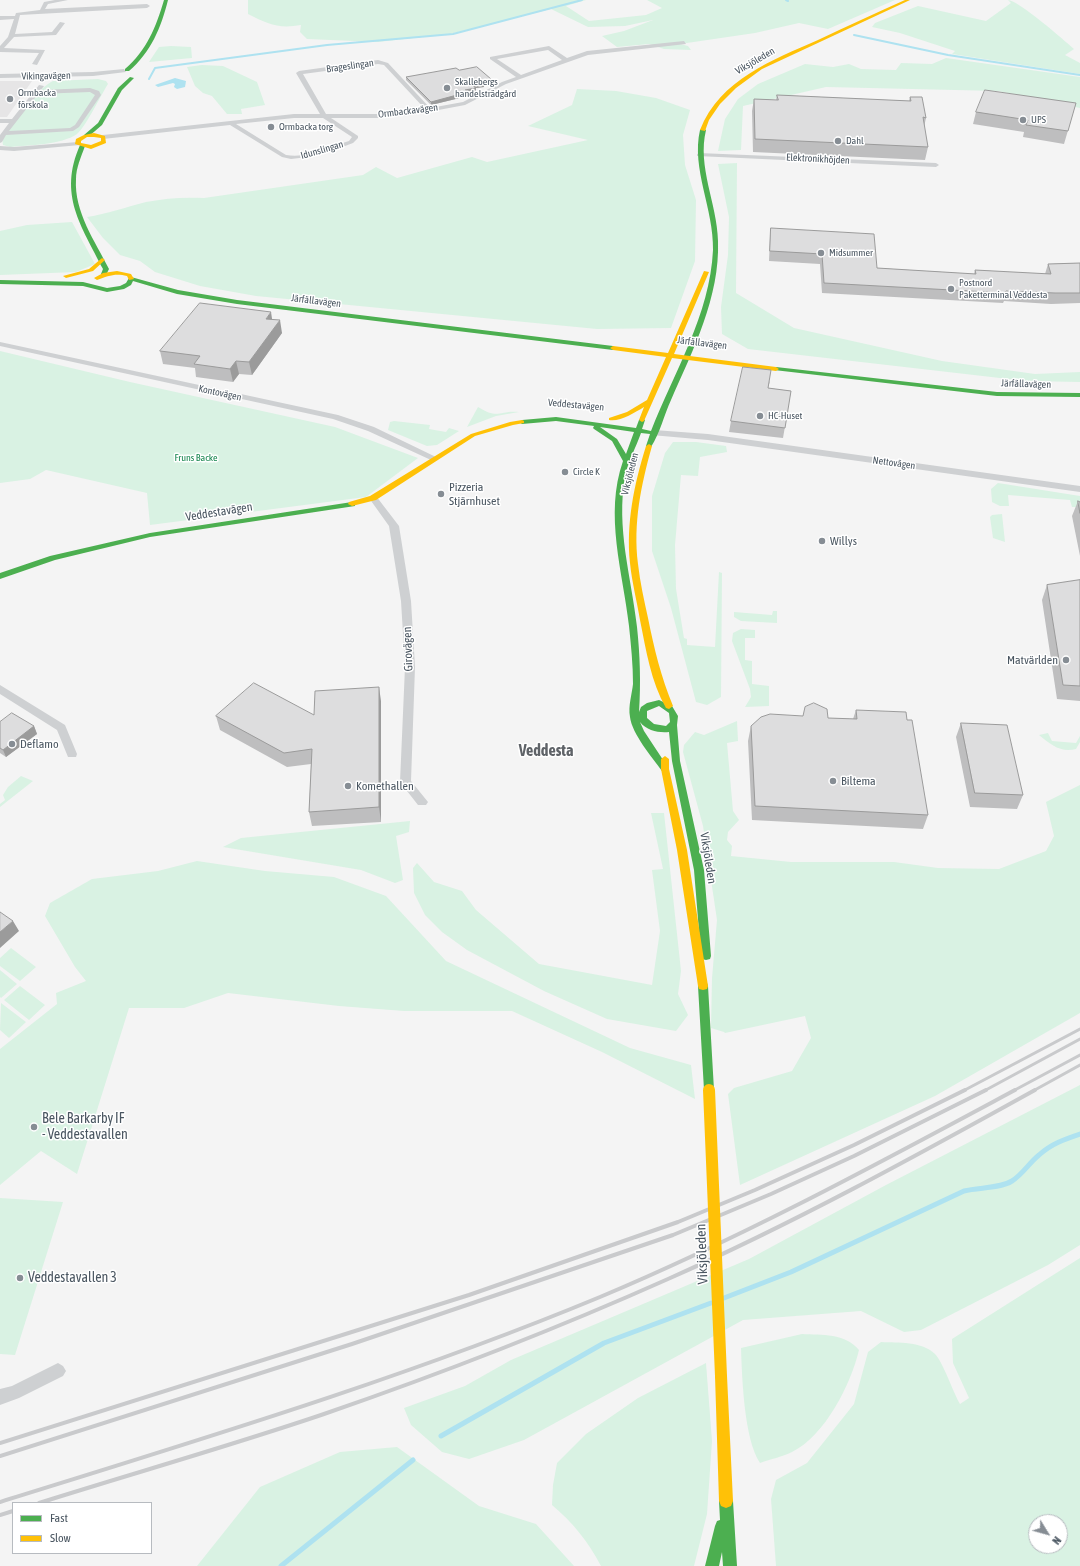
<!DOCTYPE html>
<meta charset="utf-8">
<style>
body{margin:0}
#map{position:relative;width:1080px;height:1566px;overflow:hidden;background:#f4f4f4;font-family:"Asap Condensed",sans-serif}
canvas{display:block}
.legend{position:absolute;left:12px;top:1502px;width:140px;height:52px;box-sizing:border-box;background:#fff;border:1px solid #b7bbc0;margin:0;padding:5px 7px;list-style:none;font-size:12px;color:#4a5661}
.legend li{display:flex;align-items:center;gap:8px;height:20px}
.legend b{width:20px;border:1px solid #b7bbc0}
.north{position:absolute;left:1028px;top:1514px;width:40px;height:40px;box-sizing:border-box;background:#fff;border:1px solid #b7bbc0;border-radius:50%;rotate:127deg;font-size:11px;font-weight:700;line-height:16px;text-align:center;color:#4a5661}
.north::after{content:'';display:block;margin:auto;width:14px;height:18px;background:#868d94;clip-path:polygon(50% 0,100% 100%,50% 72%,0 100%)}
</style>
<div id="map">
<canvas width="1080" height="1566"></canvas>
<ul class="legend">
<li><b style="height:5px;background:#4caf50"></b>Fast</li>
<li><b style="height:5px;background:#ffc107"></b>Slow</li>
</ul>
<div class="north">N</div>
</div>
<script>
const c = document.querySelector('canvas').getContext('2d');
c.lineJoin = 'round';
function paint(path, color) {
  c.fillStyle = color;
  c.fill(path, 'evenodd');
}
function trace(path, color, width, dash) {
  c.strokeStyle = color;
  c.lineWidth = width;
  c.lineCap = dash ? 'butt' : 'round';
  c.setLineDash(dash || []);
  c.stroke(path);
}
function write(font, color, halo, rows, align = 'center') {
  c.font = font + ' "Asap Condensed",sans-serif';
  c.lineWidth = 3;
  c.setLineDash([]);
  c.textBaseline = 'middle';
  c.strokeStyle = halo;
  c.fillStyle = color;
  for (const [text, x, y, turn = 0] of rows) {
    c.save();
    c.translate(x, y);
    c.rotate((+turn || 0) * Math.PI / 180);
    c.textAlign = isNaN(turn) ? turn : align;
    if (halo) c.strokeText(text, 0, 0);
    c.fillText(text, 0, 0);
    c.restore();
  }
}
const education = new Path2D(`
 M0,81H32L7,117H0Z`);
const green = new Path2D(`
 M248,0H586L566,6L589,21L646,15L662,8L647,0H895L828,29L799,23L755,33L680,44L688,46L691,50L664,49L649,44L617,47L602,36L624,31L653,20L625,26L588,27L551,9L450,34L378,42L307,39L300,32L301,25C278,29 268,24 248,14Z
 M1008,0C1018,0 1064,40 1074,49L1065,55L1080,63V74L952,54L955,51L900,33L872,27L875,23L918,6L986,21L1011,3Z
 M171,46L191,47L192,58L149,62L159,47Z
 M946,58L1080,77V108L998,91L826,87L743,106L741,150L718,151L725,119L738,99L758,84L805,64L833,67L849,64L861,69L896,70L901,63L932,64Z
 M202,65L223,66L257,82L265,105L241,109L242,114H227L212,96L203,93L195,86L187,67Z
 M98,79L106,81L108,84C101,95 85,128 77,134C61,145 29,145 10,147L3,145C2,142 3,137 4,133C9,121 41,86 53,81Z
 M577,89L616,91L656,98L690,110L683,135L685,165L696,200L695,261L671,328L597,329L256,296L200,286L155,272L140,261L120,255L103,238L87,217C107,214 126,207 146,202C166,198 184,197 204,198L363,175L376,167L397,178L472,157L487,162L588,140L528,126L572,105Z
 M737,163L736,293L794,328L942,361L1035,374L1080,372V382L1026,381L748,349L722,334L721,307L728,255L729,217L718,164Z
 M72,222L95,264L76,272L0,275V231L27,225Z
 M0,351L130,382L335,427L418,458L366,497L150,525L147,493L46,470L30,479L0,483Z
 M478,407C499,420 499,410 519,412L496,416L467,427Z
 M394,421L430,425L429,429L446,432L449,428L459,431L437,445L427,446L388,430L390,422Z
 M673,442H696L726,446L727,452L700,457L698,476L681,475L675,545L676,589L684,638L687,639V645L715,647L719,572L722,573L721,697L707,705L696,702L671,608L652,551V496L665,453Z
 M998,483L1080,496V507H1072L1070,500L1008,495L1009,506H1000L992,502L991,489Z
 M1002,514L1005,542L993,538L990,517L992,515Z
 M773,611H777V623L741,621L734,617V612L772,615Z
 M741,629L755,630V638H745V660L752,661V684L769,686V706L745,707L751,697L750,689L732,641L733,633Z
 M737,721L738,741L727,743L733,811L739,820L728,832L727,840L732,846L731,856L791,862H894L938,868L999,869L1046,851L1054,836L1046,802L1080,785V1013L935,1096L740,1185L728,1094L734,1088L792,1071L811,1038L805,1016L725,1033L724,1032L711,1028L712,978L717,920L703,826L683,752L684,745L695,732L704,735Z
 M1048,733L1052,741L1076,743L1080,736V742L1076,749C1061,753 1051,745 1039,735Z
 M21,776L33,781L0,807V804L5,800L3,795L8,787Z
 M651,813H664L681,971L678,994L688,1015L676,1031L607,1019L544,991L467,950L442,932L425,915L414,893L413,868L417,863L434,882L462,891L476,910L539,964L652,985L660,931L652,870L663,869Z
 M410,821L409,832L396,836L403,880L395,883L361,870L223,847L241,838Z
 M197,861L265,871L334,877L386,896L446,961L630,1048L691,1065L695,1099L602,1052L512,1011H404L339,1006L228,993L184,1008H129L77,1174L41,1151L0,1185V1049L57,1004L56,993L86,981L75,967L45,916L50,903L92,879L158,871Z
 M11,948L36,967L20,981L0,966V958Z
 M0,970L17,984L1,998L0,997Z
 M20,986L45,1005L29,1020L4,1000Z
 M1,1003L26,1022L9,1038L0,1030Z
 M1080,1085V1245L1048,1265L921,1330L904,1332L861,1311L743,1320L524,1440L469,1459L442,1452L411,1425L404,1408L465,1386L511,1360L749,1259L886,1185Z
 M0,1198L63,1202L15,1355L0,1354Z
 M1080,1258V1566H776L771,1499L776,1480L807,1463L854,1404L868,1352L881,1342C898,1343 922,1341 935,1354C943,1362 953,1392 960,1404L969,1398L953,1363L952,1339ZM1036,1522H1060V1546H1036Z
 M802,1334C822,1335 845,1333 859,1350C851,1384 825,1436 792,1452C782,1457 771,1459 760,1463C744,1439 742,1377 741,1348Z
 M706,1363L712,1441L707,1514L694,1566H601C588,1541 573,1523 552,1505L553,1485L557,1463L586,1434L638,1398Z
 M397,1447L479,1506L536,1524L574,1566H197L260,1487L340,1452Z`);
const water = new Path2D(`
 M175,78L186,81L185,87L177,89L174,87L175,84L173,83L158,87L155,85Z`);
const streamFar1 = new Path2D(`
 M786,0L788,1
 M854,35L948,55L1080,75
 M149,79L155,68L327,45L453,34L582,0`);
const stream = new Path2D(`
 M724,1298L791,1272L964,1191C979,1187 999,1189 1012,1181C1023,1174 1029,1163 1039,1155C1051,1144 1065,1139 1080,1134
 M441,1436L604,1343L711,1303
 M281,1566L413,1460`);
const street = new Path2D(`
 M55,0H68L48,4L45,9L147,4L150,6L147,8L20,15L15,34L52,32L60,22L65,23L56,35L14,37L4,48L45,50L37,65L32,64L39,53L0,52V46L8,37L14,19L0,20V16H15L16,13L40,10L44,2Z
 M684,41L686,44L588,55L506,84L465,105L412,115L378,118H331L358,136V138L353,143L329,152L308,157L291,159L282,157L230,125L103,139L100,137L103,135L294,114H320L296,73L299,71L378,60L388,63L430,108L463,102L502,82L516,77L490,59V57L549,46L567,58L587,51ZM548,50L562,60L521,75L497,59ZM378,64L384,65L425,109L378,114H326L303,74ZM294,118H323L352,137L349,141C330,147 307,159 286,155L236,124Z
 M124,69L126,72L93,76L0,78V74L93,72Z
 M39,85L44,86L41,90L90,88L99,91L101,95L79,127L73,131L6,135L2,142L0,143V135L9,123H0V119H12ZM90,92L95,95L75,125L70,128L9,131L38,94Z
 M78,142L80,143V145L14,151L0,150V146L14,147Z
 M699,153L936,163L939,165L936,167L697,156V154Z
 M0,342L338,415L374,427L438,458L437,460H431L368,431L333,419L0,346Z
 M654,430L708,434L1080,486V492L708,440L651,435L650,433Z
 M373,495L376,496L399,526L411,601L415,667L411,781L428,802L426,805H418L400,782L405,667L401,601L389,526L369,498Z
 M0,685L65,725L77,754L76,757H68L57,730L0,694Z
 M58,1363L63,1366L66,1371L63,1376L19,1398L0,1405V1389L12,1386Z`);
const fast = new Path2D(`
 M164,0H168C161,28 151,52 129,71H125V69C147,50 156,27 164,0Z
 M130,77L134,78L122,90L102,125L88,137H84V135L98,123L118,88Z
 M703,128L706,130C697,167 717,203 718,241C720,297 693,350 671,400C664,415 660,433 651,447H647L646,446L650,434L641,433C636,447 628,462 625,476C616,529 631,575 637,627C640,655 641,683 639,712L641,707L647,703L659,700L672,706L678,716L677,725L680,761L704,870L711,956L710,959L706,960L702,959L701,956L694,870L672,761L669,732C659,733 647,731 640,722L644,731L669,769L665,772L662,771C652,757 632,734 630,717C628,706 632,694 633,684C633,665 631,645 629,626C623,572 604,515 623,461L612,441L594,429L593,428L594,426L556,421L522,424L519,422L522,420L556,417L636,428L639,420L642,418L645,420L642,429L651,431C674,372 710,315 713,250C714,209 691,169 700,130ZM600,427L634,432L626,454L617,439ZM659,706L669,713L670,722L666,726L654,724L647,718V711Z
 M80,145L85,146C81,157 76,168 76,179C74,212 95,241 109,269L106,275L104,276L101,274L103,269C81,225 58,195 80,145Z
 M131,277L178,290L237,300L613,346L616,348L613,350L237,304L177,294L133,281L131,285L124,289L107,292L83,286L0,284V280L83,282L107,288L120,286L126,283L129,278Z
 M776,367L997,392L1080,393V397L997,396L774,370V368Z
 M352,502H355V506L150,537L55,560L0,579V573L50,556L150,533Z
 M703,982L707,983L708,986L714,1090L713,1094L709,1095L705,1094L704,1090L698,986L699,983Z
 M726,1494L731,1496L733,1501L737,1566H723L722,1552L719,1566H705L715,1526L717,1521L720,1520L719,1501L721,1496Z`);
const slow = new Path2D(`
 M905,0H910L762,69L736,88L720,104L709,120L705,131L700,130C720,79 773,60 818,40C847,26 876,13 905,0Z
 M94,133L105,136L106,143L91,149L75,144L76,139L84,135ZM87,137H94L101,138V141L91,145L81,143V141Z
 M102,258L105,260L93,271L66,278L63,276L89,269Z
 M117,271L131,274L134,279L129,280L127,276C115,273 108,276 97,280L94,278L103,273Z
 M704,271L709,272L674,354L776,367L779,369L776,371L672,358L644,421L642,422L639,420L644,407C634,413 620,422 609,420V418L627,412L647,400L666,357L613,350L610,348L613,346L668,353Z
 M522,420L524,421V423L513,425L475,436L376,500L352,506L348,504L349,502L370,496L471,434L510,422Z
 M649,444L652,446C641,485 633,523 638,564C640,582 644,600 648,618C654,648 661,677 673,706L669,709L666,708C651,682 646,650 640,620C637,601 632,583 630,563C626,523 634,485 646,446Z
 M665,756L669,759V769L687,850L708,986L707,989L703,990L699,989L698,986L677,850L661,769V759Z
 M721,1370L725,1372L727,1376L733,1501L731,1506L726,1508L721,1506L719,1501L715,1376L717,1372Z`);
const railFar1 = new Path2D(`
 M963,1091L1080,1029
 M984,1091L1080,1039
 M1013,1091L1080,1055
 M1033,1091L1080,1065`);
const rail = new Path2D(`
 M0,1443L469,1295L678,1222L755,1190L854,1145L965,1090
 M0,1456L352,1344L673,1235L771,1194L854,1156L986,1090
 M0,1502C202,1439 405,1378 600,1297C743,1237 879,1163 1015,1090
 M39,1503C134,1473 230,1446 324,1414C440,1374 556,1329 668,1279C794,1223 914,1157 1035,1090
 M0,1515L13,1511`);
const slowBridge = new Path2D(`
 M709,1090L721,1376`);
const wall = new Path2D(`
 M459,70L491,79V82L484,84V87L476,88V91L468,93V96L431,105L406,80V77Z
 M777,95L909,101L910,97L926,118L924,127L928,147L925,160L753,152L752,111L754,99L776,100Z
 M1076,103L1064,144L1023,137L1024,132L973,124L976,112Z
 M771,228L877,268L974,274L975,270L1045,274L1048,264L1080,263V303L1051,304L1004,301L1003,303L822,293L820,264L769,261L770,238Z
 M272,319L282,333L252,375L239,374L233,382L196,377L195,368L163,364L160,351Z
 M770,381L768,388L791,391L783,438L729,432L731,421Z
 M1078,501L1080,502V556L1072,516Z
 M1080,580V701L1057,699L1042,600L1047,585Z
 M381,701V822L312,826L309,812L311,764L287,767L220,730L216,716L314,715Z
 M856,710L907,720L928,815L923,829L752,820L748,741L751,726L828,718L853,719Z
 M0,722L34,726L37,734L6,757L0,753Z
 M961,723L1023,795L1017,809L970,807L956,737Z`);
const shadedWall = new Path2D(`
 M491,79V82L484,84V87L476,88V91L468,93V96L431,105V102L465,90L482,81Z
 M271,312L273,325L266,319Z
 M280,320L282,333L252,375L249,362Z
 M236,361L239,374L233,382L230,369Z
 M379,687L381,701V822L379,807Z
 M34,726L37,734L6,757L3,750Z
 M13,921L19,931L0,948V932Z`);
const building = new Path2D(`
 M477,67L491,79L482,81L484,84L473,86L476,88L465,90L468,92L431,102L406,77L456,68L459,70Z
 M985,90L1076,103L1068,131L1026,125L1028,120L976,112Z
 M777,95L911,101L910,97H922L926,118L923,117L928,147L755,139L754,99L778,100Z
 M771,228L874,234L877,268L976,274L975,270L1051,274L1048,264L1080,263V293H1055L1006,291V293L824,283L822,254L770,251Z
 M200,303L271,312L266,319L280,320L249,362L236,361L230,369L194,364L200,356L160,351Z
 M743,367L771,370L768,388L791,391L785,428L731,421Z
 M1078,501L1080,502V513Z
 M1080,580V686L1063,685L1047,585Z
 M254,683L314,715L315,691L379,687V807L309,812L312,749L284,753L216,716Z
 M814,703L827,709L828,718L857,719L856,710L906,712L907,720H912L928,815L755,806L751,726L761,717L770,714L803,716L805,707Z
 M12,713L34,726L3,750L0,748V722Z
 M961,723L1007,725L1023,795L975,793Z
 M0,912L13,921L0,932Z`);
const markers = [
 [447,88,4,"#868d94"],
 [10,99,4,"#868d94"],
 [1023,120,4,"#868d94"],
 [271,127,4,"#868d94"],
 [838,141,4,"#868d94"],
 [821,253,4,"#868d94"],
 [951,289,4,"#868d94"],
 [760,416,4,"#868d94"],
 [565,472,4,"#868d94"],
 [441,494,4,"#868d94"],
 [822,541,4,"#868d94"],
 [1066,660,4,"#868d94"],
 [12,744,4,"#868d94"],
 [833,781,4,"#868d94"],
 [348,786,4,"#868d94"],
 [34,1127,4,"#868d94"],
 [20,1278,4,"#868d94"]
];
const farStreetnames = [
 ["Viksjöleden",755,61,-30],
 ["Brageslingan",350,66,-8],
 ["Vikingavägen",46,76,-1],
 ["Ormbackavägen",408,111,-7],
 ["Idunslingan",322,150,-16],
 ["Elektronikhöjden",818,159,3],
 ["Järfällavägen",316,301,7],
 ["Järfällavägen",702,343,7],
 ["Järfällavägen",1026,384,2],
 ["Kontovägen",220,393,12],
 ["Veddestavägen",576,405,5],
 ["Nettovägen",894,463,8],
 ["Viksjöleden",630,474,-76]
];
const farPoinames = [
 ["Skallebergs",455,82],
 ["handelsträdgård",455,94],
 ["Ormbacka",18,93],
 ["förskola",18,105],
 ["UPS",1031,120],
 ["Ormbacka torg",279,127],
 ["Dahl",846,141],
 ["Midsummer",829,253],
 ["Postnord",959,283],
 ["Paketterminal Veddesta",959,295],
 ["HC-Huset",768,416],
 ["Circle K",573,472]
];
const farParknames = [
 ["Fruns Backe",196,458]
];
const poiNames = [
 ["Pizzeria",449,487],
 ["Stjärnhuset",449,501],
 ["Willys",830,541],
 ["Matvärlden",1058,660,"right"],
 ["Deflamo",20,744],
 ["Biltema",841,781],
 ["Komethallen",356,786]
];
const streetNames = [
 ["Veddestavägen",219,512,-9],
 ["Girovägen",408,649,-92],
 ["Viksjöleden",708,858,81]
];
const nearPoinames = [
 ["Bele Barkarby IF",42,1119],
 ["- Veddestavallen",42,1135],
 ["Veddestavallen 3",28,1278]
];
const nearStreetnames = [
 ["Viksjöleden",702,1254,-92]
];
const districtNames = [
 ["Veddesta",546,751]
];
paint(education, '#e6e5e6');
paint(green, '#d9f2e3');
paint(water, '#aee2f0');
trace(streamFar1, '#aee2f0', 2);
trace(stream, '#aee2f0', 5);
paint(street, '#ced0d2');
paint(fast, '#4caf50');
paint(slow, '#ffc107');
trace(railFar1, '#c9cacc', 3);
trace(rail, '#c9cacc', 4);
trace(slowBridge, '#ffc107', 12);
paint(wall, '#bebebf');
paint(shadedWall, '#9b9b9b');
paint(building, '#ddddde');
trace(building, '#9b9b9b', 1);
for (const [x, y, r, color] of markers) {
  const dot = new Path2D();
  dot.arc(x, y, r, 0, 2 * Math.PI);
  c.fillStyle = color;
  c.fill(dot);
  trace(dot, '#fff', 1.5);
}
write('10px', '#4a5661', '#fff', farStreetnames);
write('10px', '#4a5661', '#fff', farPoinames, 'left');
write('10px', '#17864f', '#fff', farParknames);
write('12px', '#4a5661', '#fff', poiNames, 'left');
write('12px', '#4a5661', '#fff', streetNames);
write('14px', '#4a5661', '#fff', nearPoinames, 'left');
write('14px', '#4a5661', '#fff', nearStreetnames);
write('bold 16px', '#5f6368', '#fff', districtNames);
</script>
